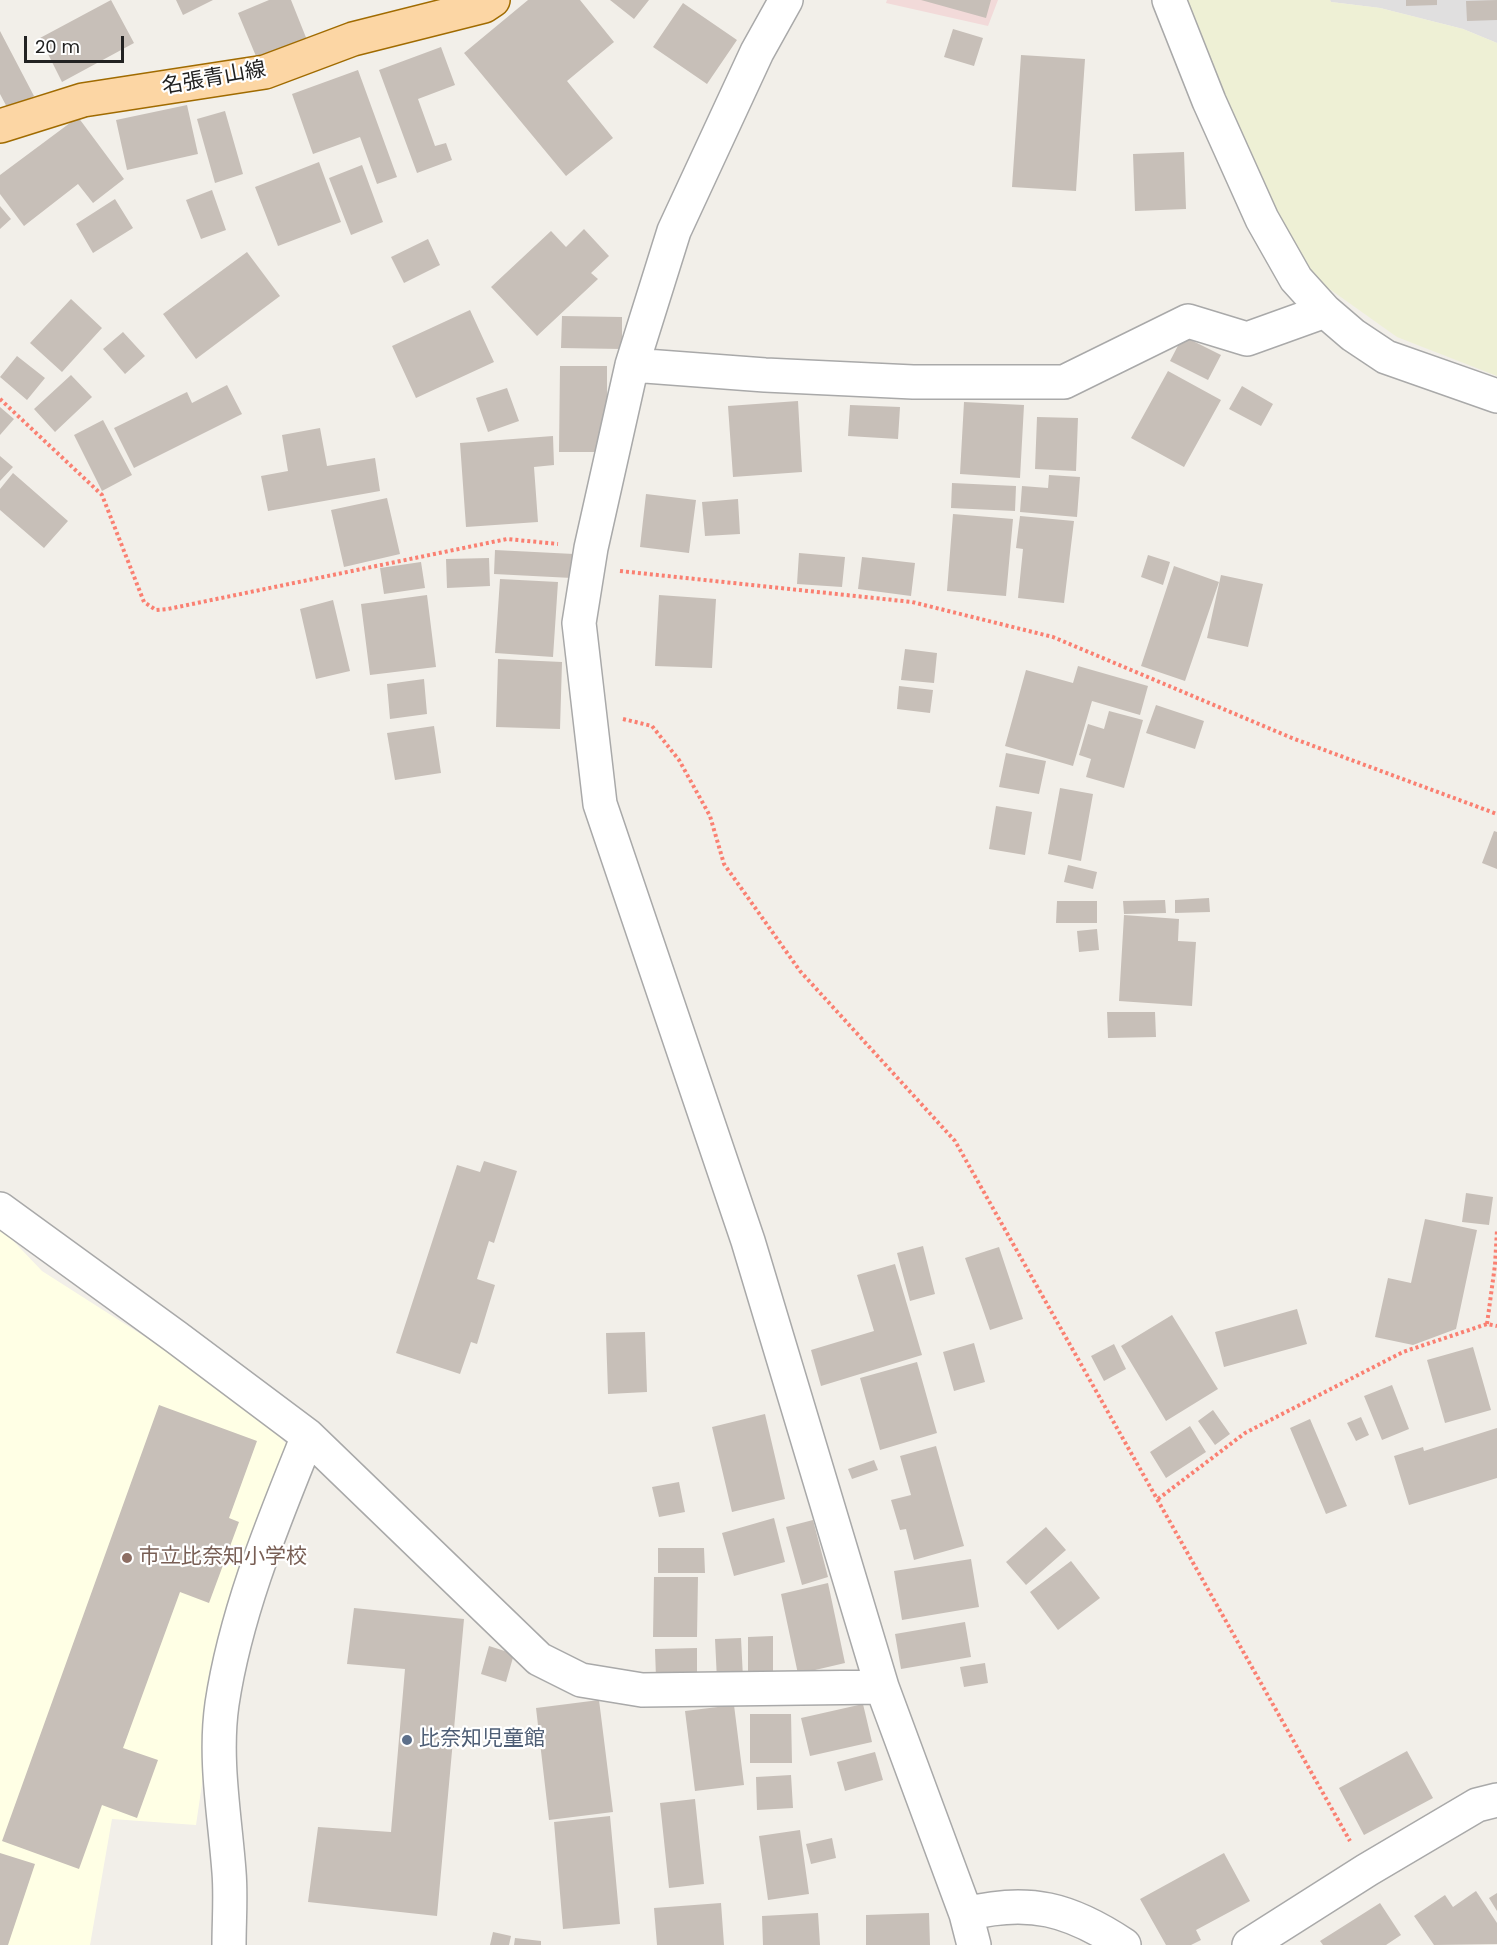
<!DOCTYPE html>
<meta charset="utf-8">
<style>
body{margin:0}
#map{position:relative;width:1497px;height:1945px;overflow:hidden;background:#f2efe9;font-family:Poppins,sans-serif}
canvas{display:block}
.scale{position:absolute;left:24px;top:36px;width:100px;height:27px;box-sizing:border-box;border:3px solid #222;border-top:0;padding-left:8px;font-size:18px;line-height:21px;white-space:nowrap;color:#222;-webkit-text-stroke:4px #fff;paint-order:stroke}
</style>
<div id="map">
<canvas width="1497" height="1945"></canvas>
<div class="scale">20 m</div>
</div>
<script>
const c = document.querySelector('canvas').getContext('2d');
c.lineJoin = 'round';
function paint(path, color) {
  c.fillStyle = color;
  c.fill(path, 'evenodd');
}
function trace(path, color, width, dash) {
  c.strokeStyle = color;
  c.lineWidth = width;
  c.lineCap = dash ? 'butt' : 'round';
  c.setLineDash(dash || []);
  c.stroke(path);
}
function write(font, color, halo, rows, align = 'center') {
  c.font = font + ' Poppins,"Noto Sans JP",sans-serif';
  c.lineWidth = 4.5;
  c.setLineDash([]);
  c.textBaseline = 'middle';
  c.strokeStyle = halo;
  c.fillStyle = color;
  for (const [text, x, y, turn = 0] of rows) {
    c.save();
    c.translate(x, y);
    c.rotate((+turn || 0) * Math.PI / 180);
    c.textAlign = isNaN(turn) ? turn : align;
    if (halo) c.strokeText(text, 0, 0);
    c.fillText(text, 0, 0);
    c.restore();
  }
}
const residential = new Path2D(`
 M1330,0H1497V43L1463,29L1380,8L1331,2Z`);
const commercial = new Path2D(`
 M887,0H998L988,26L886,3Z`);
const education = new Path2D(`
 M0,1227L42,1271L247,1402L289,1447L219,1669L196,1825L112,1819L90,1945H0Z`);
const farmland = new Path2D(`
 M1176,0H1330L1331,2L1380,8L1463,29L1497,43V376L1397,337L1307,273L1268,203Z`);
const building = new Path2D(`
 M111,0L134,43L62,82L40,38Z
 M176,0H213L183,15Z
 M269,0H291L307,40L258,61L238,13Z
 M528,0H580L614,42L567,81L613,138L566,176L464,53Z
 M610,0H649L634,19Z
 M921,0H991L986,18Z
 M1406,0H1437V5L1406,6Z
 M1497,0V20L1467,21L1466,1Z
 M683,3L737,40L707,84L653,47Z
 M953,29L983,38L974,66L944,57Z
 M0,31L34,96L9,111L0,94Z
 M441,47L455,85L418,99L435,146L446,143L452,160L417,173L379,70Z
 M1021,55L1085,59L1076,191L1012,187Z
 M358,70L397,177L377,184L360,137L313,154L292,94Z
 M187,105L198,154L127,170L116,120Z
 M225,111L243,174L215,183L197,119Z
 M78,117L124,179L93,203L78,184L24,226L0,194V175Z
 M1184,152L1186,209L1135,211L1133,154Z
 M319,162L341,222L278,246L255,187Z
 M362,165L383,222L351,235L329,178Z
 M212,190L226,230L201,239L186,200Z
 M115,199L133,228L93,253L76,224Z
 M0,206L11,219L0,229Z
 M584,229L609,256L591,273L598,279L537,336L491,287L551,231L566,247Z
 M428,239L440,265L404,283L391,257Z
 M247,252L280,296L196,359L163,314Z
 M71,299L102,328L62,372L30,343Z
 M470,310L494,362L416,398L392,346Z
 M562,316L622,317V349L561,348Z
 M123,332L145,356L125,374L103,349Z
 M1183,336L1221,355L1208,380L1170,361Z
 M17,356L45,378L27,400L0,377Z
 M560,366H607V452H559Z
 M1168,371L1221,400L1184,467L1131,438Z
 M71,375L92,397L55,432L34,409Z
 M227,385L242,414L134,468L114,428L187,392L192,403Z
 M1242,386L1273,404L1261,426L1229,409Z
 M507,388L519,421L488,432L476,398Z
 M798,401L802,472L733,477L728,406Z
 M964,402L1024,405L1020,478L960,474Z
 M850,405L900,407L898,439L848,436Z
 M0,407L14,419L0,435Z
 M1037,417L1078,418L1076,471L1035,469Z
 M103,420L132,475L102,491L74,435Z
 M320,428L327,466L375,458L380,491L268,511L261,476L288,471L282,435Z
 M553,436L554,465L534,467L538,522L466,527L460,443Z
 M0,456L13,467L0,481Z
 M13,473L68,521L44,548L0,510V489Z
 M1049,475L1080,477L1077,517L1020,512L1022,486L1048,488Z
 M952,483L1016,486L1015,511L951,508Z
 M646,494L696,500L689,553L640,547Z
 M387,498L400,554L344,567L331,510Z
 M738,499L740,534L705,536L702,502Z
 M953,514L1013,519L1006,596L947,591Z
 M1020,516L1074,521L1064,603L1018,598L1023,549L1016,548Z
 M495,550L574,554L572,578L494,574Z
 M799,553L845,557L842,587L797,584Z
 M1148,555L1170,562L1163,585L1141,577Z
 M862,557L915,563L911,596L858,589Z
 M489,558L490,586L447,588L446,559Z
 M421,562L425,588L384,594L380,568Z
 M1174,566L1219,582L1185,681L1141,666Z
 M1221,575L1263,584L1248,647L1207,638Z
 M500,579L558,582L553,657L495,653Z
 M427,595L436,667L370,675L361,604Z
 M659,595L716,599L712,668L655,666Z
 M333,600L350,671L316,679L300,609Z
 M905,649L937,653L934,683L901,680Z
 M498,659L562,662L560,729L496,727Z
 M1078,666L1148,686L1140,715L1092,701L1073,766L1005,746L1026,670L1073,683Z
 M424,679L427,714L390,719L387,684Z
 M899,686L933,690L930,713L897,709Z
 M1156,705L1204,721L1195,749L1146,733Z
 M1109,711L1143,720L1124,788L1086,777L1091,759L1079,755L1088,724L1104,729Z
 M434,726L441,773L395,780L387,733Z
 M1006,753L1046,761L1039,794L999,787Z
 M1060,788L1093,794L1081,861L1048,854Z
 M996,806L1032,812L1025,855L989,849Z
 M1494,831L1497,832V869L1482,863Z
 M1068,865L1097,872L1093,889L1064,882Z
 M1209,898L1210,912L1175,913V900Z
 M1165,900L1166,913L1124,914L1123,901Z
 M1057,901H1097V923H1056Z
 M1124,915L1179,919L1178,941L1196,942L1192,1006L1119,1001Z
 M1097,929L1099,950L1079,952L1077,931Z
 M1107,1012H1155L1156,1037L1108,1038Z
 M484,1161L517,1171L494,1243L489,1241L477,1279L495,1285L477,1344L471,1342L460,1374L396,1353L457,1165L480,1172Z
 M1466,1193L1493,1197L1489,1225L1462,1222Z
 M1425,1219L1477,1230L1456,1329L1413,1345L1375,1337L1388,1278L1411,1283Z
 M923,1246L935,1294L910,1301L897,1253Z
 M999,1247L1023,1319L990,1330L965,1258Z
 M895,1264L922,1355L821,1386L811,1350L874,1331L857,1275Z
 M1297,1309L1307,1344L1224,1367L1215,1332Z
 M1172,1315L1218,1389L1166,1421L1121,1346Z
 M645,1332L647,1392L608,1394L606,1333Z
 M974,1343L985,1382L954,1391L943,1352Z
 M1114,1344L1126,1369L1104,1381L1091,1356Z
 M1473,1347L1491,1410L1445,1423L1427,1360Z
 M917,1362L937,1433L880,1450L860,1378Z
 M1392,1385L1409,1429L1382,1440L1364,1396Z
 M159,1405L257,1441L229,1518L239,1522L209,1603L180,1592L123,1748L158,1760L137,1818L102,1805L79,1869L2,1841Z
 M1213,1410L1230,1434L1215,1445L1198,1421Z
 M765,1414L785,1499L732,1512L712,1427Z
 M1361,1417L1369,1435L1356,1441L1347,1423Z
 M1310,1419L1347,1506L1326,1514L1290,1428Z
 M1190,1426L1206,1452L1166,1478L1150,1452Z
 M1497,1428V1478L1409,1505L1394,1456L1423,1447L1424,1451Z
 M936,1446L964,1546L914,1560L906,1529L900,1530L891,1500L911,1495L900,1456Z
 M874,1460L878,1470L852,1479L848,1469Z
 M679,1482L685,1512L659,1517L652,1487Z
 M774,1518L785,1562L734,1576L722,1533Z
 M813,1520L828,1577L802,1585L786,1527Z
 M1046,1527L1066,1550L1026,1585L1006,1562Z
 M658,1548H704L705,1573H658Z
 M971,1559L979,1607L902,1620L894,1571Z
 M1071,1561L1100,1598L1058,1630L1030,1592Z
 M654,1577H698L697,1637H653Z
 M828,1583L845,1663L798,1674L781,1594Z
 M354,1608L464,1619L437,1916L308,1902L318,1827L391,1832L405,1669L347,1664Z
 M965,1622L971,1657L901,1669L895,1634Z
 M773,1636V1678L748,1679V1637Z
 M741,1638L743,1678L717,1680L715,1639Z
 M489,1646L514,1654L506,1682L481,1674Z
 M697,1648V1678H656L655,1649Z
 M985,1663L988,1683L964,1687L960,1667Z
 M599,1700L613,1812L549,1820L536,1708Z
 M863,1704L872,1742L810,1756L801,1718Z
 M734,1705L744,1785L695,1791L685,1711Z
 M750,1714H791L792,1763H750Z
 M1407,1751L1433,1798L1364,1835L1339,1788Z
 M875,1752L883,1780L845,1791L837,1762Z
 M791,1775L793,1808L757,1810L756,1777Z
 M695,1799L704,1884L669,1888L660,1803Z
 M610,1816L620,1924L563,1929L554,1822Z
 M800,1830L809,1894L768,1900L759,1836Z
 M832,1838L836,1858L811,1864L806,1844Z
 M0,1853L35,1864L8,1945H0Z
 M1224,1853L1250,1901L1196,1930L1201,1940L1191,1945H1166L1140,1899Z
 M1476,1891L1497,1923V1944L1434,1945L1414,1916L1445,1895L1453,1907Z
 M1497,1893V1911L1489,1898Z
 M721,1903L724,1945H657L654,1908Z
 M1380,1903L1401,1935L1386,1945H1323L1320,1941Z
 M818,1913L820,1945H763L762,1916Z
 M929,1913L930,1945H866V1915Z
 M493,1932L511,1936L509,1945H490Z
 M515,1938L541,1941V1945H514Z`);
const path = new Path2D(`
 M0,399L102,495L144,602L156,610L168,609L507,539L558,544
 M620,571L912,602L1053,637L1292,738L1497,814
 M623,719L652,726L679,760L710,816L724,864L800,971L955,1141L1350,1841
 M1487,1324L1495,1265L1497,1230
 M1158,1499L1245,1433L1403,1352L1487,1324L1497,1326`);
const minor = new Path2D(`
 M786,0L757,52L674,231L632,365L591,548L579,623L600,804L748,1241L882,1687L966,1914L974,1945
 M1169,0L1209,101L1262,219L1296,279L1325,311L1353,335L1386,357L1497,396
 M632,365L765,375L913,382H1064L1188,321L1247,339L1325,311
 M0,1209L176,1337L308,1436L539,1659L581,1680L642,1690L882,1687
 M966,1914C1029,1898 1070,1909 1124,1945
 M229,1945C229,1921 231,1896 229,1872C225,1817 214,1760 222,1704C236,1611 273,1523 308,1436
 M1249,1945L1367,1870L1477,1805L1497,1800`);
const major = new Path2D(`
 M0,126L83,100L265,72L353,39L484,6L493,0`);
const markers = [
 [127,1558,6,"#8d6e63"],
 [407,1740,6,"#5c6f8a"]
];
const streetNames = [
 ["名張青山線",214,79,-10]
];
const educationNames = [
 ["市立比奈知小学校",139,1558]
];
const serviceNames = [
 ["比奈知児童館",419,1740]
];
paint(residential, '#e0dfdf');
paint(commercial, '#f2dad9');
paint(education, '#ffffe5');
paint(farmland, '#eef0d5');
paint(building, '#c7bfb8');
trace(minor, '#a9a9a9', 36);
trace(major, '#a06b00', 36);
trace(path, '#fa8072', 4, [3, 3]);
trace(minor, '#fff', 33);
trace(major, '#fcd6a4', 33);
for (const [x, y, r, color] of markers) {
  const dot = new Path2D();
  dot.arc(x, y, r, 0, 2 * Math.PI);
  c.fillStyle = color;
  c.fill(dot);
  trace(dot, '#fff', 2);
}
write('21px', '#222', '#fff', streetNames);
write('21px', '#785e54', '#fff', educationNames, 'left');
write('21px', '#4e5e75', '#fff', serviceNames, 'left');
</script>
